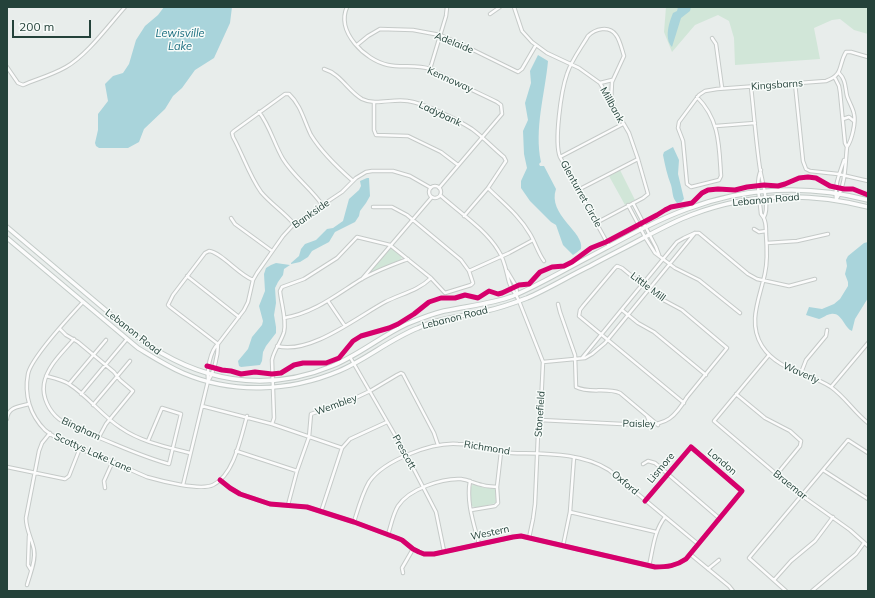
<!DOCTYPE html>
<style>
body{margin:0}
#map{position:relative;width:875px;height:598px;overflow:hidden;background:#e8edeb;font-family:Mulish,sans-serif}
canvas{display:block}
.frame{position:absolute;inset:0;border:8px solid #24423a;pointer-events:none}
.scale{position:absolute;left:12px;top:20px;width:79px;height:18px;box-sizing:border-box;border:2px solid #24423a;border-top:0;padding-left:5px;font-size:12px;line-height:14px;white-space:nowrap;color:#24423a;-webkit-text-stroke:3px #f7fbf9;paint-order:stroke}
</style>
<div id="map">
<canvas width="875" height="598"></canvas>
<div class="frame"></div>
<div class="scale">200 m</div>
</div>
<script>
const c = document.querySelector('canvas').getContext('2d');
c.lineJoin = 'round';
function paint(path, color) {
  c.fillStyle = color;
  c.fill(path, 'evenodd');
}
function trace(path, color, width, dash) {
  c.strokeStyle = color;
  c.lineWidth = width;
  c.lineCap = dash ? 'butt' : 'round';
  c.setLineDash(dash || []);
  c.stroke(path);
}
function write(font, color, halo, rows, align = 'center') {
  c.font = font + ' Mulish,sans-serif';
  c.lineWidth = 3;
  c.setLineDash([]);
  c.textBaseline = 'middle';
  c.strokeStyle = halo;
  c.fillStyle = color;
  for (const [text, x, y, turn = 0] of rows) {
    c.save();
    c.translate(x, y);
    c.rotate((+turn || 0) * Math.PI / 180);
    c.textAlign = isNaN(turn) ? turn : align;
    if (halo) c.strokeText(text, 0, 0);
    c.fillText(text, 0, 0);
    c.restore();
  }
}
const green = new Path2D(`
 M666,7H868V34L854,30L840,19L832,20L814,28L820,59L735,65L734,38L729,21L718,15L695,25L672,52L664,32Z
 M620,170L635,200L625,205L609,176Z
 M391,248L402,256L401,260L367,274Z
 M473,484L481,487L495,489L496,503L476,508L472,506C470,499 467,491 473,484Z`);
const water = new Path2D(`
 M164,7H232L230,23L214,58L195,70L182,88L173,96L165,109L144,129L139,142L128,148H99L96,146L95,143L98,130V114L108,101L105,84L113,76L123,73L129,64L136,40L145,26L158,15Z
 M678,7H691L690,11L681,18L672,47C664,38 669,23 673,13L677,11Z
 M538,55L548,61C545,94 534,129 541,162L539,164L540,166H544L556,189C547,215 585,232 581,249L576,253L573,255L563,245L556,225L551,222L530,201L521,188V181L527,168L524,154L523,131L528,120L525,103L531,83L530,71Z
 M673,147L679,160L678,174L684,199L681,202L677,203C672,198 673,192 671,185C667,175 665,165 663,155L664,152Z
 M367,178H369L370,196L366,203L360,211L359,216L355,222L335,232L329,242L312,251L308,257L300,262L291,264V263L299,256L301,249L305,244L316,240L327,229L333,228L343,221L349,199L359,190L361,186L360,181Z
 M868,242V298L855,319L852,331C844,328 842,312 831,314C827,314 823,318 819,319L806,315L809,307L822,309L834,304L840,299L848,286V282L845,274L847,266L846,260L848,256L864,243Z
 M276,263L290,265L284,269L283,275L278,282L275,288L276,303L274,315L276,327V333L266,346L263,352L262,361L260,365L241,367L239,366L238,361L248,349L252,337L262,325L263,321L259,306L265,291L264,274L266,268L271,265Z`);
const minor = new Path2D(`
 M347,7C336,32 365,60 388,65C401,68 417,64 430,69C437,72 443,76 450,79C465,87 481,94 497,102L501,105L502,114L439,188
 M514,7L522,31L532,42L547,53L579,68L600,83L629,133L638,159L648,194L643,198L596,223
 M490,14L500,7
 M712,38L716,44L722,88
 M357,45L368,36L380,29L413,30L440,35L463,45L518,72L522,69L536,45
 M7,67L18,83L23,85C37,79 52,75 66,67C87,55 108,26 125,7
 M324,69C341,74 348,91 362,99C376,106 393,98 408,101C424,103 458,120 472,129C483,137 493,148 504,157L506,161L488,188L464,216
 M430,69L446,16L447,7
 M835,78L839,86L840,92L845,143L847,147
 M600,83L612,80
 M795,83L803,161L806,169L810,171L838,174L868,181
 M751,87C754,114 756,142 760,169C762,181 770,207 764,217
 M697,97C720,120 719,146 721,176L719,180L691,187L687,184L683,141L678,128L679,122L699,95L705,91L717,89L826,81C844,75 838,65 846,52H851L868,57
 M374,102V130L376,135L408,136L441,152L458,165
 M259,112C270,126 274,144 283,159C294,177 311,188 323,206
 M843,119L849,117L854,121
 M716,126L755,123
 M560,157L623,124
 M761,170C755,183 760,200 761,214C766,219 766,227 766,234C767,247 768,260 765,273C760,298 747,322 762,346C778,371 808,372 831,387C846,398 854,412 868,423
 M429 192a6 6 0 1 1 12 0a6 6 0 1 1-12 0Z
 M488,188C503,203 519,215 530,234C535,242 538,253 544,261
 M578,190L638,159
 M440,195C459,212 485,229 498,250C505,260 506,271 509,282C511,289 516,294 519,301L543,362L541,405L538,434L535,504L533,519L529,538
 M836,200C846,185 845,165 847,147C852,140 856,122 854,114C853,108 849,102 847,96C845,87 846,80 839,73
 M836,200C834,185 840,173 844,160
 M633,203L656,247L659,255
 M628,205L645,237L655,253L675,268L699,280L740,313
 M231,218L235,224L272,251
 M294,224C284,212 271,204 261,192C249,175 243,155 233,137L232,133L234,131L285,94H289C301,105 304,121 311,135C322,153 337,167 353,181
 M754,229L759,232L766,231
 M695,233H699L748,274L757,279L789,286L815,279
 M767,243L797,241L828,234
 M609,246L560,157C554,142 561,91 567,74C571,61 581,48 588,36C595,29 609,25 616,35C620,40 622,50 624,56L612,82L611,102
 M469,271L509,253L533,240
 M507,271L516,286L517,293
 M187,276L239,317
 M362,279L432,197
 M328,301L345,326
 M83,302C70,316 31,358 28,374C24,395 30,415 45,430C60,443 92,453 111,461C123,466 135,472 147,477C161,481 200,491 213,485C234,475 241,437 247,416
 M558,304L560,312L575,355L576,387C589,394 606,387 620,393L658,425
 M622,310L638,323L654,332L706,375
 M284,318C314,313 336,295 360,280C375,271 392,265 408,259
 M60,329L66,335L78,342L114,372L120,380L133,391L106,424L99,437
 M74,339C63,352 47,366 44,384C42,397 49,411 59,419C69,427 83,431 95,436C120,446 143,457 169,464L181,414L162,408L148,441
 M218,344L170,307L168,305L173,295L205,253L209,251C221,252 239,275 253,280
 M277,346C310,355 357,317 385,302C400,294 418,291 431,278
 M769,355L714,421L801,495L850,530L868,546
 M350,357L407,456L436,512L444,551
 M582,358L677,242L684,238L695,233
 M543,362L585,358L592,354L605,343L695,233
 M801,373L806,360L826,336L827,330
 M46,376C54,378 63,380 69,384C88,396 102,416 121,428C141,442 167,447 190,453
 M208,381C214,372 218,356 218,344
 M69,384L106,340
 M831,387L868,343
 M81,394L127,339
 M736,394L765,418L790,431L801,441L800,446L777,474
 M93,405L130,361
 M202,406L272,424L342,448
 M7,419C8,407 18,407 29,404
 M540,420L643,425C667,425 675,417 687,397L727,348L682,310L656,296L622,268L617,266L615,268L583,306L580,310L579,316L684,403
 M272,424L274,418L272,360C274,350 281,342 284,332C287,320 281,303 280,291L282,287L304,279L337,258L357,237L390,245L431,278L445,293L471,285L473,283L469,271L461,260L407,215L392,207H373
 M647,425L649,421L647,416
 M236,451L297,471
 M643,464L648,461L655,463L719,518
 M7,467L65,479L69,476L80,448
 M823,470L868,499
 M220,480L230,488L240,494L270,504L307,507L354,522L397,538L402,540L413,549L419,552L424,554H434L513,537L521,536L655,567C667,567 676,566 686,559L742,491L691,447L645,501
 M470,481C466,502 474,524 479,544
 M183,485L208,381C207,370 210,351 218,344L244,310L248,302L253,280L257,273L283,236L294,224L342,192L356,178L366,172L372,171H393L410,176L431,188
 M105,488L104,481L113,461
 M288,505L297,471L309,437L311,414L351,400L370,391L397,375L401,373L403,374L434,433L438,445
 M471,510L495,506L498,503L497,487L501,452
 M321,512L342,448L350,439L387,422
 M570,512L656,532
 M354,522C358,509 362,494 369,482C384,460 432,442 458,444C477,444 493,452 512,453C544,454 581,452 609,470L698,544
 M388,535C391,525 393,514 398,506C409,489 442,478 461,479C469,480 475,484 482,485C487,487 492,486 497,487
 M29,536L28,565L31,570
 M563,546L570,512L574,457
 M690,554L729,586L733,591
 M649,566C653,549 654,531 665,517
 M708,569L719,560
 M403,573L402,568L413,549
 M774,580L791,561L815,541L833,517
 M27,585C30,574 36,561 34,550C32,539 26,530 26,518L39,451L42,443L50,433
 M786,591L749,558L848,440L868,453
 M812,591L856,554L864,543`);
const secondary = new Path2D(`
 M7,227L140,339C198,381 264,394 332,366C359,355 381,336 407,324C419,319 431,314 444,311C467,306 491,304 513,296C539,285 564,270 589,257C621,240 654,221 687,209C745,187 808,184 868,200
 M7,238L138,348C153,357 167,366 183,373C232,394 289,392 339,371C367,359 390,339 418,328C439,318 463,316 486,311C500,308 514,303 527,298C548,289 569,276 590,266C608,256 627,247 645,237C660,229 675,221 691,215C748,193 809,192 868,207`);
const cycleway = new Path2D(`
 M207,366L222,370L231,371L241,374L255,372L272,374L281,373L294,365L303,363H326L339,358L353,341L361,336L389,328L398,324L414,314L429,302L441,298H455L465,295L478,298L489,291L498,294L502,293L519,285L529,284L540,272L552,267L564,266L572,262L591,248L606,242L657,215L665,210L671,207L692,203L702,193L708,190L718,189L735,190L747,187L764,185L778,186L785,184L799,178L808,177L816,178L830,186L844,189H853L868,195
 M220,480L230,488L240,494L270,504L307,507L354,522L397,538L402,540L413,549L419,552L424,554H434L513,537L521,536L655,567C667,567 676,566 686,559L742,491L691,447L645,501`);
const streetNames = [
 ["Adelaide",454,43,22],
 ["Kennoway",450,80,24],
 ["Kingsbarns",777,85,-4],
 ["Millbank",612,105,61],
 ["Ladybank",440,114,25],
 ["Glenturret Circle",581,194,61],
 ["Lebanon Road",766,200,-5],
 ["Bankside",311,214,-35],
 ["Little Mill",648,287,37],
 ["Lebanon Road",455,318,-14],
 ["Lebanon Road",133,332,38],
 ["Waverly",801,373,24],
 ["Wembley",336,405,-20],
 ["Stonefield",540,414,-86],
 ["Paisley",639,424,1],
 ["Bingham",81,429,25],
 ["Richmond",487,448,9],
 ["Prescott",404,452,61],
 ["Scottys Lake Lane",93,453,24],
 ["London",722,462,40],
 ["Lismore",661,468,-50],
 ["Oxford",625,483,40],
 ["Braemar",790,485,39],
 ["Western",490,533,-12]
];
const waterNames = [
 ["Lewisville",180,34],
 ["Lake",180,47]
];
paint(green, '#d1e6d8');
paint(water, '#a9d4db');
trace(minor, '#c5cac8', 4.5);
trace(secondary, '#c3cbc8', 5.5);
trace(minor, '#fcfcfc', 2.5);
trace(secondary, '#fcfcfc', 3.5);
trace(cycleway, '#d6006c', 5);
write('10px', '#24423a', '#f7fbf9', streetNames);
write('italic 11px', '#1c6f80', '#f7fbf9', waterNames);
</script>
